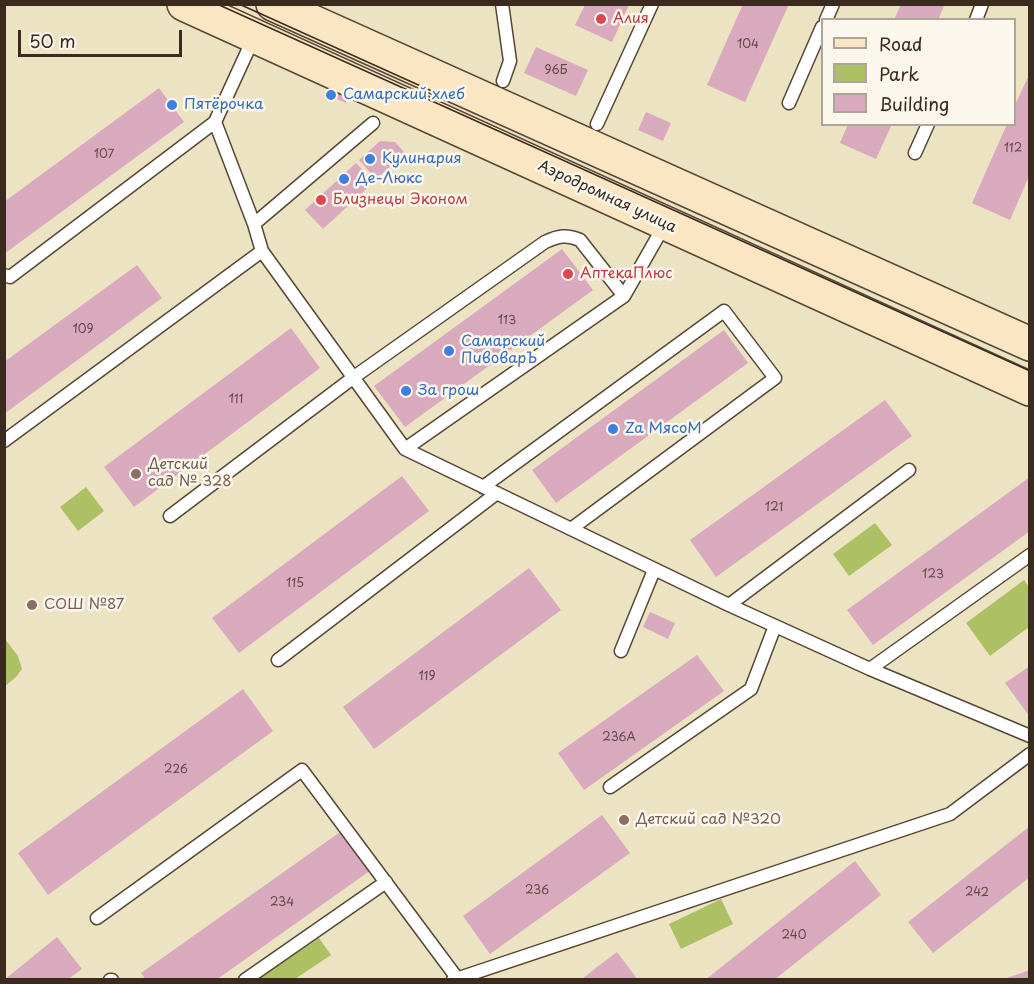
<!DOCTYPE html>
<meta charset="utf-8">
<style>
body{margin:0}
#map{position:relative;width:1034px;height:984px;overflow:hidden;background:#ece3c3;font-family:"Playpen Sans",sans-serif}
canvas{display:block}
.frame{position:absolute;inset:0;border:6px solid #3b2a1e;pointer-events:none}
.legend{position:absolute;left:821px;top:18px;width:195px;height:108px;box-sizing:border-box;background:#fbf7ec;border:2px solid #aea59a;margin:0;padding:8px 10px;list-style:none;font-size:18px;color:#3b2a1e}
.legend li{display:flex;align-items:center;gap:12px;height:30px}
.legend b{width:30px;border:2px solid #aea59a}
.scale{position:absolute;left:18px;top:30px;width:164px;height:27px;box-sizing:border-box;border:3px solid #3b2a1e;border-top:0;padding-left:8px;font-size:18px;line-height:21px;white-space:nowrap;color:#3b2a1e;-webkit-text-stroke:4px #fbf7ec;paint-order:stroke}
</style>
<div id="map">
<canvas width="1034" height="984"></canvas>
<div class="frame"></div>
<ul class="legend">
<li><b style="height:8px;background:#fbe6c3"></b>Road</li>
<li><b style="height:16px;background:#aec064"></b>Park</li>
<li><b style="height:16px;background:#d9a9be"></b>Building</li>
</ul>
<div class="scale">50 m</div>
</div>
<script>
const c = document.querySelector('canvas').getContext('2d');
c.lineJoin = 'round';
function paint(path, color) {
  c.fillStyle = color;
  c.fill(path, 'evenodd');
}
function trace(path, color, width, dash) {
  c.strokeStyle = color;
  c.lineWidth = width;
  c.lineCap = dash ? 'butt' : 'round';
  c.setLineDash(dash || []);
  c.stroke(path);
}
function write(font, color, halo, rows, align = 'center') {
  c.font = font + ' "Playpen Sans",sans-serif';
  c.lineWidth = 5;
  c.setLineDash([]);
  c.textBaseline = 'middle';
  c.strokeStyle = halo;
  c.fillStyle = color;
  for (const [text, x, y, turn = 0] of rows) {
    c.save();
    c.translate(x, y);
    c.rotate((+turn || 0) * Math.PI / 180);
    c.textAlign = isNaN(turn) ? turn : align;
    if (halo) c.strokeText(text, 0, 0);
    c.fillText(text, 0, 0);
    c.restore();
  }
}
const green = new Path2D(`
 M86,487L104,511L78,531L60,507Z
 M875,523L892,545L849,576L833,554Z
 M1024,580L1029,587V627L990,656L966,623Z
 M5,639L18,656L22,669L16,677L5,686Z
 M721,899L733,924L681,949L669,924Z
 M319,938L331,955L295,979H258Z`);
const building = new Path2D(`
 M743,4H789L745,102L707,85Z
 M901,4H945L938,20H894Z
 M585,5H629L612,42L575,25Z
 M536,47L588,70L576,96L524,73Z
 M1030,73V174L1010,220L972,203L1007,124H1014V107Z
 M159,88L184,122L4,254V202Z
 M331,89L348,97L346,103L328,95Z
 M646,112L671,123L663,141L638,130Z
 M848,124H892L876,159L840,143Z
 M380,141L395,142L405,153L376,179L359,160Z
 M356,163L374,182L323,229L305,210Z
 M562,249L593,290L405,427L374,386Z
 M137,265L162,298L4,414V362Z
 M291,328L320,368L134,507L104,467Z
 M724,330L748,363L556,503L532,470Z
 M885,400L912,436L716,577L690,540Z
 M402,476L429,511L239,653L212,618Z
 M1030,477V531L873,645L847,610Z
 M529,568L561,610L374,749L343,707Z
 M650,612L675,623L668,639L643,627Z
 M697,655L724,691L584,790L558,753Z
 M1030,666V717L1005,683Z
 M243,689L273,731L48,895L18,853Z
 M602,815L630,853L490,954L463,916Z
 M1030,826V877L933,953L908,922Z
 M343,830L371,870L216,980H146L141,973Z
 M855,861L881,895L774,980H705Z
 M57,937L82,969L67,980H4Z
 M617,952L638,980H581L597,967Z
 M1030,970V980H1004V979Z`);
const service = new Path2D(`
 M502,4L510,61L503,81
 M826,20L833,4
 M976,20L982,4
 M789,103L822,27
 M215,122L254,224L262,251L405,449L729,605L870,669L1030,736
 M597,124L652,4
 M915,153L928,124
 M254,224L373,123
 M4,275L10,277L215,122L254,37
 M4,441L262,251
 M405,449L624,296L665,224
 M483,487L724,311L775,378L571,529
 M170,516L354,377L545,242C558,236 566,234 580,240L624,296
 M729,605L909,470
 M621,651L654,570
 M278,660L497,493
 M870,669L1030,555
 M610,787L751,689L775,626
 M97,918L302,770L457,978
 M110,980H112
 M245,980L386,882
 M453,980L950,814L1030,754`);
const secondary = new Path2D(`
 M184,4L1030,389
 M273,4L1030,344`);
const tram = new Path2D(`
 M217,4L1030,371
 M239,4L445,97`);
const markers = [
 [601,19,6,"#e0444e"],
 [331,95,6,"#3f7fe0"],
 [172,105,6,"#3f7fe0"],
 [370,159,6,"#3f7fe0"],
 [344,179,6,"#3f7fe0"],
 [321,200,6,"#e0444e"],
 [568,274,6,"#e0444e"],
 [449,351,6,"#3f7fe0"],
 [406,391,6,"#3f7fe0"],
 [613,429,6,"#3f7fe0"],
 [136,474,6,"#8d6e63"],
 [32,605,6,"#8d6e63"],
 [624,820,6,"#8d6e63"]
];
const numberNames = [
 ["104",748,45],
 ["96Б",556,71],
 ["112",1013,149],
 ["107",104,155],
 ["113",507,321],
 ["109",83,330],
 ["111",236,400],
 ["121",774,508],
 ["123",933,575],
 ["115",295,584],
 ["119",427,677],
 ["236А",619,738],
 ["226",176,770],
 ["236",537,891],
 ["242",977,893],
 ["234",282,903],
 ["240",794,936]
];
const healthNames = [
 ["Алия",613,19],
 ["Близнецы Эконом",333,200],
 ["АптекаПлюс",580,274]
];
const shopNames = [
 ["Самарский хлеб",343,95],
 ["Пятёрочка",184,105],
 ["Кулинария",382,159],
 ["Де-Люкс",356,179],
 ["Самарский",461,342],
 ["ПивоварЪ",461,359],
 ["За грош",418,391],
 ["Za МясоМ",625,429]
];
const streetNames = [
 ["Аэродромная улица",607,197,25]
];
const educationNames = [
 ["Детский",148,465],
 ["сад № 328",148,482],
 ["СОШ №87",44,605],
 ["Детский сад №320",636,820]
];
paint(green, '#aec064');
paint(building, '#d9a9be');
trace(service, '#564637', 15);
trace(secondary, '#564637', 36);
trace(service, '#fff', 12);
trace(secondary, '#fbe6c3', 33);
trace(tram, '#3b2a1e', 1.5);
for (const [x, y, r, color] of markers) {
  const dot = new Path2D();
  dot.arc(x, y, r, 0, 2 * Math.PI);
  c.fillStyle = color;
  c.fill(dot);
  trace(dot, '#fbf7ec', 2);
}
write('12px', '#624a46', null, numberNames);
write('15px', '#be3a42', '#fbf7ec', healthNames, 'left');
write('15px', '#366cbe', '#fbf7ec', shopNames, 'left');
write('15px', '#3b2a1e', '#fbf7ec', streetNames);
write('15px', '#785e54', '#fbf7ec', educationNames, 'left');
</script>
